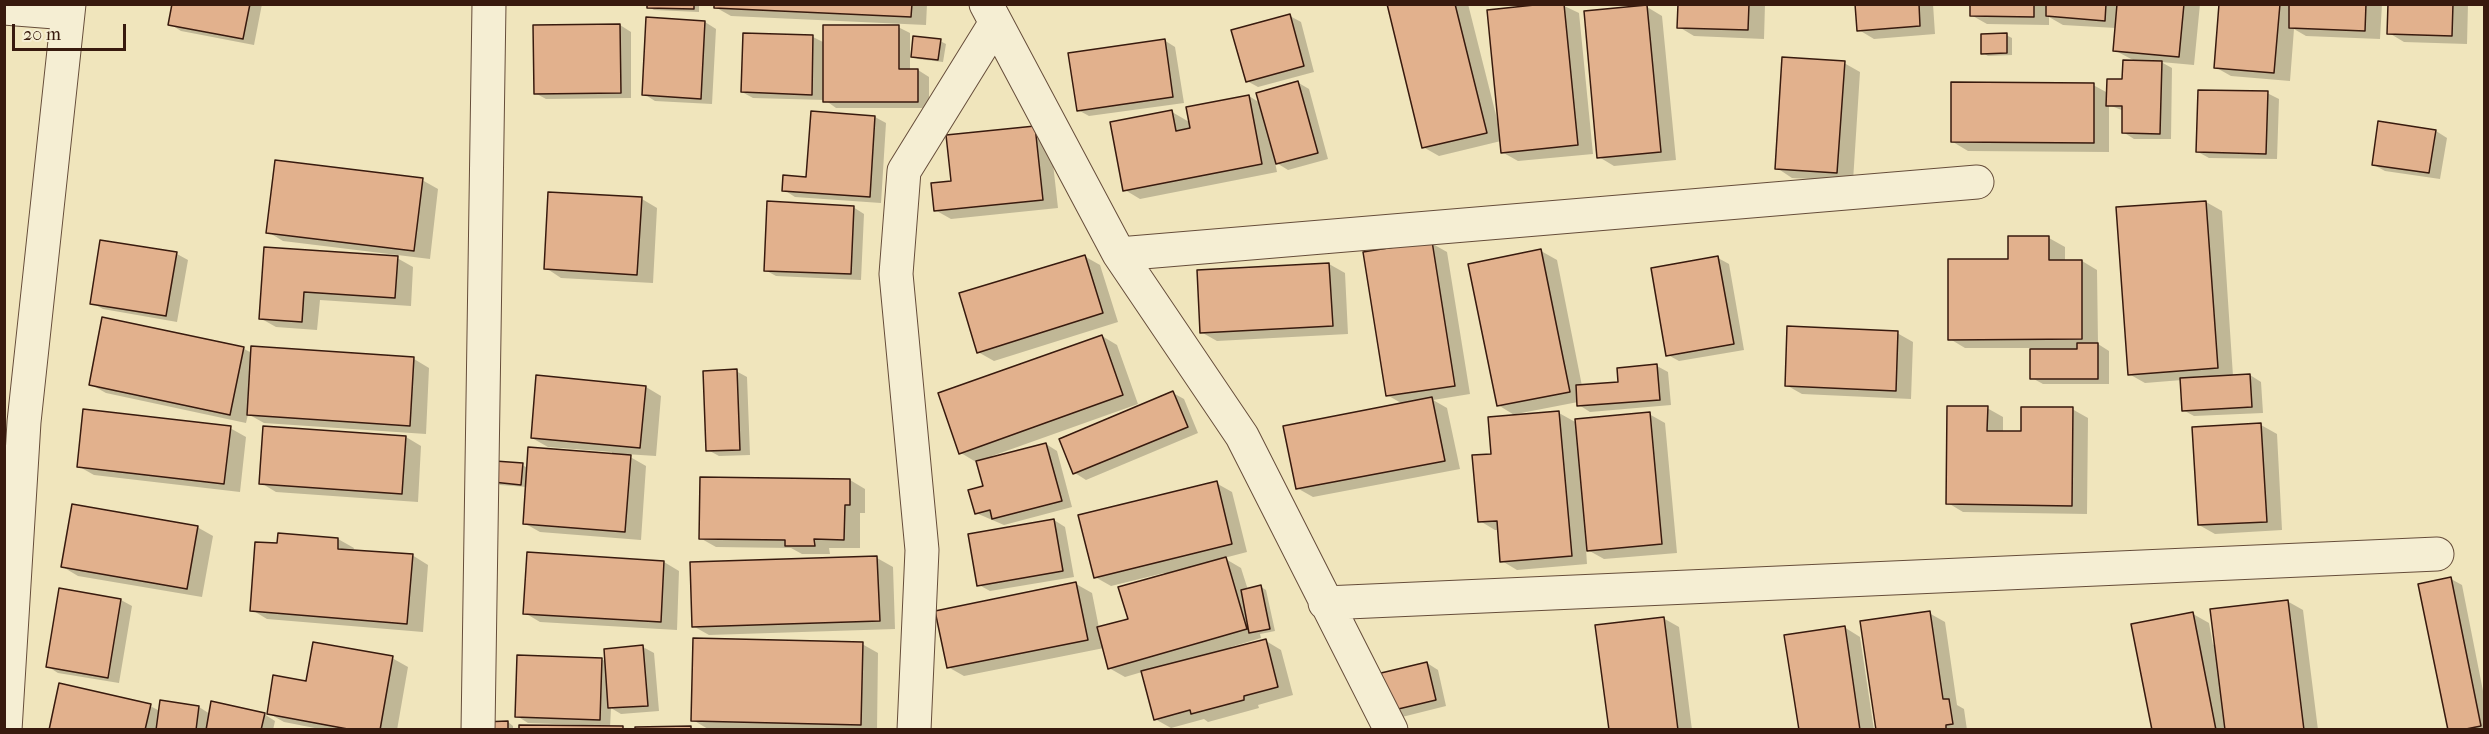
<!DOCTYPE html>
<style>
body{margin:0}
#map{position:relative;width:2489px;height:734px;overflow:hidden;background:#f0e5bc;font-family:"IM FELL French Canon",serif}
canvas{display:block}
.frame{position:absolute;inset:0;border:6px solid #381a0e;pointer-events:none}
.scale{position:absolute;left:12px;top:24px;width:114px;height:27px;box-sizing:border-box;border:3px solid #381a0e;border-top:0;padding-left:8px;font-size:18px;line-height:21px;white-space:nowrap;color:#381a0e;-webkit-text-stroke:4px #f5eed3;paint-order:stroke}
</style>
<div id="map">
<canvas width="2489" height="734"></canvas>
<div class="frame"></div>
<div class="scale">20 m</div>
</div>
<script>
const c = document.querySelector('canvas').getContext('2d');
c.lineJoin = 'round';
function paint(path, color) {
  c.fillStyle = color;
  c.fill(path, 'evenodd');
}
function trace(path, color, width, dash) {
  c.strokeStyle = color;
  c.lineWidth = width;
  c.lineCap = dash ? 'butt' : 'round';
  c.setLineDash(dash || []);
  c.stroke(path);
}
const shadow = new Path2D(`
 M174,4H262L254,45L181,31L170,24Z
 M649,4H699V12L654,10L649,7Z
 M716,4H927L926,25L731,16L715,7Z
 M1388,4H1468L1498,123L1560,4L1579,13L1593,154L1518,161L1502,152L1501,141L1439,156L1423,147Z
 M1679,4H1765L1764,39L1694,36L1679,27Z
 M1857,4H1933L1935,34L1874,39L1859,30Z
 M1971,4H2200L2194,65L2161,62L2172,68L2171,139H2134L2123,132L2124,111L2109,105V152L1968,151L1953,142L2093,85L2108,93L2124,80L2135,61L2114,50L2116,28L2063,25L2049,17V25L1987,24L1971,15Z
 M2220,4H2382L2380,39L2306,36L2294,29L2290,81L2231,76L2215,67Z
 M2390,4H2468L2467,44L2404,42L2389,33Z
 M1647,7L1662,16L1676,160L1614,166L1599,157Z
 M1290,16L1301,22L1314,72L1258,87L1247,81Z
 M705,22L716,29L712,104L655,101L644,94Z
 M620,25L631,32V98L546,99L535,93Z
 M898,27L910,33V71L918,70L929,77V108H836L825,100L753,98L742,92L813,37L825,43Z
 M2006,35L2012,38V55L1988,56L1983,53Z
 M1164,40L1175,47L1184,103L1089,116L1078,110Z
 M940,41L946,44L943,62L918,59L912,56Z
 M1844,63L1860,72L1853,181L1792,178L1777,168Z
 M1297,82L1309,89L1328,159L1288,170L1275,162L1277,172L1140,199L1125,190L1172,112L1191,123L1249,96L1260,103Z
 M2267,93L2279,99L2277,159L2209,158L2198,152Z
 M875,117L886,123L881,203L795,197L784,190L807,178Z
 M1035,128L1050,137L1058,208L951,219L935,210L953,183Z
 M2436,131L2447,138L2440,179L2385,171L2374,165Z
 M422,180L438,189L430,259L283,241L268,232Z
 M642,199L657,208L653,283L561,278L546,268Z
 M2206,202L2222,211L2233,376L2250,375L2261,382L2263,413L2194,416L2183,410L2182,380L2145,383L2129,374Z
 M853,207L864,214L861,280L776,276L765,270Z
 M2010,237L2049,238L2065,247V261H2082L2097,270L2098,344L2109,351V384H2043L2032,378L2031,348H1965L1950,339L2010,261Z
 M1431,243L1447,252L1470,394L1433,400L1447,408L1460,469L1313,497L1297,488L1403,404L1387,395Z
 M265,249L397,258L413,267L411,306L320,300L317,330L276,327L260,318Z
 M1541,251L1557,260L1582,386L1620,383L1657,366L1668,372L1671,405L1590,412L1579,405L1578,402L1516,414V416L1498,405Z
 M177,254L188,260L177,322L103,309L92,303Z
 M1084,256L1100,265L1118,322L994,361L978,352Z
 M1718,258L1729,264L1744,350L1679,361L1668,355Z
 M1329,264L1345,273L1348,334L1217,341L1201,332Z
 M104,319L244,349L252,353L414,359L429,368L426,434L264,423L248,414L246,423L106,393L90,384Z
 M1897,333L1913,342L1911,399L1802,394L1786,385Z
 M1102,336L1117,345L1138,404L992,456L993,458L1046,444L1057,451L1072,507L1004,525L976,513L985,487L976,462L961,453Z
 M736,371L747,377L750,455L719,456L708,450Z
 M646,387L661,396L656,456L625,454L646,466L641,540L540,532L524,523L527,487L500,485L495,482L522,465L528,468L612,455V452L548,447L532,438Z
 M1173,393L1184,399L1198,433L1086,480L1075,473Z
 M1987,408L2003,417V433H2022L2072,409L2088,418L2087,514L1963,512L1948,503Z
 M1559,413L1577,423L1649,414L1665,423L1677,553L1604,559L1586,549L1587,564L1517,570L1502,561L1499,530H1495L1480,521L1493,455Z
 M2261,425L2277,434L2282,530L2215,534L2199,525Z
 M230,428L246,437L240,492L94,475L78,466Z
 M406,437L421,446L418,502L276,492L261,483Z
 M850,480L865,489V513H860V548H829L830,554H802L791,548L716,547L700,538Z
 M1216,483L1232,492L1247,552L1224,558L1241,568L1248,590L1261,587L1266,590L1275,631L1260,634L1261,638L1231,647L1232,649L1266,641L1281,650L1293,695L1258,705L1259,708L1208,722L1204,719L1171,728L1155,719L1142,672L1125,677L1109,668L1104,648L964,676L948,667L1076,584L1092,593L1099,628L1130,620L1165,576L1164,573L1111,586L1095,577Z
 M1054,520L1065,527L1074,577L990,591L979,585Z
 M197,527L213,536L202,597L78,576L63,567Z
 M338,539L354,548L353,551L412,555L428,565L423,632L267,619L252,610L278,545Z
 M877,558L893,567L895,629L709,635L693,626Z
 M664,562L679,571L677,630L540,622L525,613Z
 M2451,579L2462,585L2484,696V730H2449Z
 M121,600L132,606L119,683L58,673L47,666Z
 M2287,601L2303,610L2318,730H2153L2193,614L2209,623L2213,645Z
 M1929,613L1945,622L1957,705L1964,709L1967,730H1878Z
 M1663,618L1679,627L1692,730H1610Z
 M1844,627L1860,637L1874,730H1800Z
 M862,644L878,653L877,730L708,729L693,720Z
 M643,647L654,653L659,711L621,714L611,708L610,728L625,730H520L582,727V725L528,723L517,716L601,659L607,662Z
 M392,658L408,667L397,730H325L284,722L268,713L307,682Z
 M1427,663L1438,670L1446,706L1402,717L1383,674Z
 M161,702L199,707L210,714H264L275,721L273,730H51L150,706L160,711Z
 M508,722L513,726V730H483Z`);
const building = new Path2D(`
 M172,4H250L243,39L168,25Z
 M647,4H694V9L647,8Z
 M714,4H912L911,17L714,8Z
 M1387,4H1455L1487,133L1422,148Z
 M1544,4H1564L1578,145L1501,153L1487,10Z
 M1678,4H1749L1748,30L1677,28Z
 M1855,4H1919L1920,26L1857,31Z
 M1970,4H2034V17L1970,16Z
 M2046,4H2106L2105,21L2046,16Z
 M2117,4H2184L2179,57L2113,51Z
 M2219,4H2280L2274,73L2214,68Z
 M2289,4H2366L2365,31L2289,28Z
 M2388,4H2453L2452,36L2387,34Z
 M1647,5L1661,152L1597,158L1584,11Z
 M1290,14L1304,66L1246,82L1231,30Z
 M646,17L705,21L701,99L642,95Z
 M620,24L621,93L534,94L533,25Z
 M823,25H899V69H918V102H823Z
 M743,33L813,35L812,95L741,92Z
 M2007,33V53L1981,54V34Z
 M913,36L941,39L938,60L911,57Z
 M1165,39L1173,97L1077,111L1068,53Z
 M1782,57L1845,61L1837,173L1775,169Z
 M2123,60L2162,61L2160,134L2122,133V106H2106L2107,79H2122Z
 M1298,81L1318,153L1276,164L1256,93Z
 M1951,82L2094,83V143L1951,142Z
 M2198,90L2268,91L2266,154L2196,152Z
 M1249,95L1262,164L1123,191L1110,122L1172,110L1176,131L1190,128L1186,107Z
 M811,111L875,116L870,197L782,191L783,175L806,177Z
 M2378,121L2436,130L2429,173L2372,165Z
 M1035,126L1043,200L934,211L931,183L951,181L946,135Z
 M275,160L423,178L414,251L266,233Z
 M548,192L642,197L637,275L544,269Z
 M767,201L854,206L851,274L764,271Z
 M2206,201L2218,368L2128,375L2116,207Z
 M2008,236H2049V260H2082V339L1948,340V259H2008Z
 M100,240L177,252L166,316L90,304Z
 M1432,241L1455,386L1386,396L1363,252Z
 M264,247L398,256L395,298L304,292L302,322L259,319Z
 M1541,249L1570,392L1497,406L1468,264Z
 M1085,255L1103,313L977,353L959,293Z
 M1718,256L1734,344L1666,356L1651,268Z
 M1329,263L1333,326L1200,333L1197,270Z
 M102,317L244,347L230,415L89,385Z
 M1787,326L1898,331L1896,391L1785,386Z
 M1102,335L1123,395L959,454L938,393Z
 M2077,343H2098V379H2030V349H2077Z
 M251,346L414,357L410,426L247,415Z
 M1657,364L1660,400L1577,406L1576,385L1618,382L1617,368Z
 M737,369L740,450L706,451L703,371Z
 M2250,374L2252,407L2182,411L2180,378Z
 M536,375L646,386L640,448L531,438Z
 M1173,391L1188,427L1073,474L1059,439Z
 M1432,397L1445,461L1296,489L1283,426Z
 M1947,406H1988L1987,431H2021V407H2073L2072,506L1946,504Z
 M83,409L231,426L224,484L77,467Z
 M1559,411L1572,556L1500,562L1497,521L1478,522L1472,455L1491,454L1488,417Z
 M1650,412L1662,544L1587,551L1575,419Z
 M2261,423L2267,522L2198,525L2192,427Z
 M263,426L406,436L402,494L259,484Z
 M1046,443L1062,501L992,519L990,510L975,514L968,490L983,486L976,461Z
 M528,447L631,455L625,532L523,524Z
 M495,461L523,463L521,485L493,482Z
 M700,477L850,479V505H845L844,540L814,539L815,546H785V540L699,539Z
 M1217,481L1232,544L1094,578L1078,515Z
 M72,504L198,526L187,589L61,567Z
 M1054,519L1063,571L977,586L968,534Z
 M278,533L338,538V549L413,554L407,624L250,611L255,542L277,543Z
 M527,552L664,561L661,622L523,614Z
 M877,556L880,621L692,627L690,562Z
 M1226,557L1247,629L1108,669L1097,627L1128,619L1118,587Z
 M2451,577L2481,726L2461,730H2448L2418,584Z
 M1076,582L1088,640L947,668L935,611Z
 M1261,585L1270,629L1249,633L1241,590Z
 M59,588L121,599L108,678L46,667Z
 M2288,600L2304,730H2225L2210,609Z
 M1930,611L1943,699H1949L1953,724L1946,725V730H1876L1860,621Z
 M2193,612L2216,730H2152L2131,624Z
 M1664,617L1678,730H1609L1595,625Z
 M1845,626L1860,730H1799L1784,635Z
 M693,638L863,642L861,725L691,721Z
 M1266,639L1278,687L1244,696V700L1191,714L1190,710L1154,720L1141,671Z
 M313,642L393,656L380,730H353L267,714L273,675L306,681Z
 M643,645L648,706L608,708L604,649Z
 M517,655L602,658L600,720L515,717Z
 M1427,662L1436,700L1390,711L1381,673Z
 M59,683L151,704L145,730H49Z
 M160,700L199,706L196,730H156Z
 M211,701L265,713L261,730H206Z
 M508,721V730H482V722Z
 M519,725L623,726V730H519Z
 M691,726V730H635V727Z`);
const minor = new Path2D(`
 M986,4L1119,254L1242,436L1391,730
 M4,8L68,13
 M1119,254L1977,182
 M1325,603L2437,554
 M5,730L24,422L69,4
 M478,730L489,4
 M914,730L922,550L896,274L904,171L995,24`);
paint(shadow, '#0003');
paint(building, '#e2b18d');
trace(building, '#381a0e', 1.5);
trace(minor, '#664d3a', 35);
trace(minor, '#f5eed3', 33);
</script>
